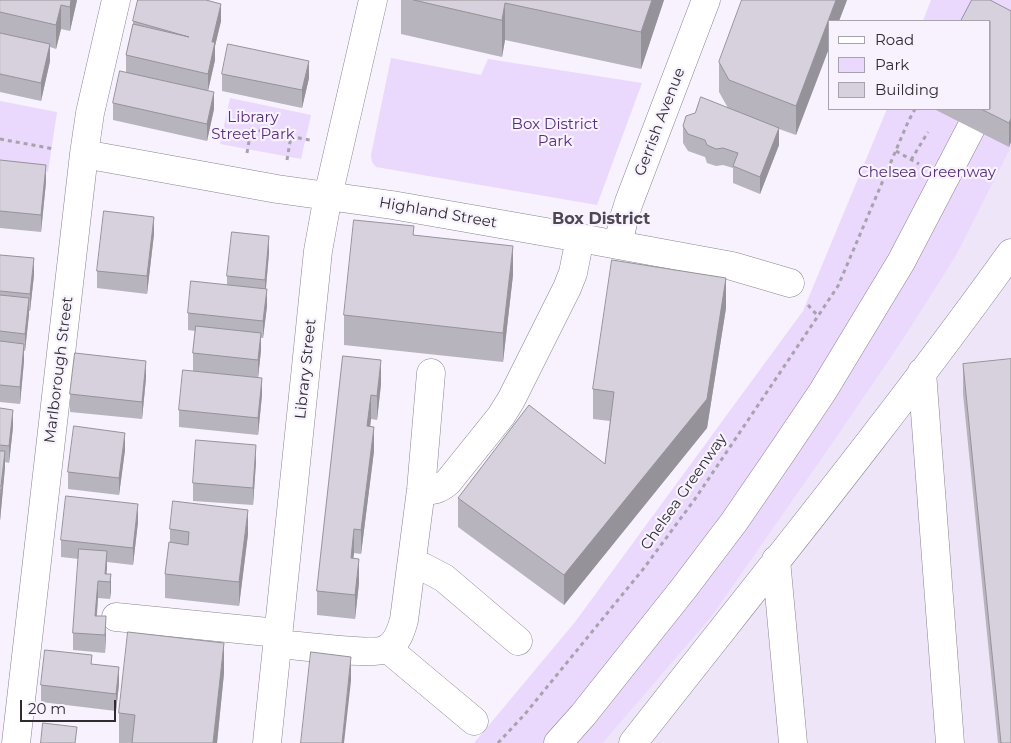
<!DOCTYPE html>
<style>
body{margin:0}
#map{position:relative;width:1011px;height:743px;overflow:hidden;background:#f7f2fe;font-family:Montserrat,sans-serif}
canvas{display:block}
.legend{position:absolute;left:828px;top:20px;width:162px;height:90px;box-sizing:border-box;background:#f7f2fe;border:1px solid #a7a3ac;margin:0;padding:6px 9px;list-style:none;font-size:15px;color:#2e2c30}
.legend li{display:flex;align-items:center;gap:10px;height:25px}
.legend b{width:25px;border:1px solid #a7a3ac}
.scale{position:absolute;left:20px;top:700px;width:96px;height:22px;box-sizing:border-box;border:2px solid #2e2c30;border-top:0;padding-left:6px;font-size:15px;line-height:18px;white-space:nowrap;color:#2e2c30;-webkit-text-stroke:4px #f7f2fe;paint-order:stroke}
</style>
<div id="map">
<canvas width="1011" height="743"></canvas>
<ul class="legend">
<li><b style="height:6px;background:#fff"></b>Road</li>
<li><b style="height:14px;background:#ead8fd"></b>Park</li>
<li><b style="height:14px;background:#d6d1dc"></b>Building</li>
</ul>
<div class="scale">20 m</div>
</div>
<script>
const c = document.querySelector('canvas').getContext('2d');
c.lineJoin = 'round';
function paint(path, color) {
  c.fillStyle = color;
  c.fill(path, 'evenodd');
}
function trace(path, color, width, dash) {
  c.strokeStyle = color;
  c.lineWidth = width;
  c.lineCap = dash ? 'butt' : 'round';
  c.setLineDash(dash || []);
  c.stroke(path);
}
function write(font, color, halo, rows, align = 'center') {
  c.font = font + ' Montserrat,sans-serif';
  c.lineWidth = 4.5;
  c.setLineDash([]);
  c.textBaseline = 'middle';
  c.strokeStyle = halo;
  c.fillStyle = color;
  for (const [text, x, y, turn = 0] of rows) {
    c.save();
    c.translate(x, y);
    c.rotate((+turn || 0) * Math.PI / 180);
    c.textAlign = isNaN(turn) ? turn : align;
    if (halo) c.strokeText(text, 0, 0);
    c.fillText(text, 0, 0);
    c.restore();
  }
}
const built = new Path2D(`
 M1011,147V743H603L712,616L825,454L957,254Z`);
const green = new Path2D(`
 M931,0H1011V147L957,254L901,342L825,454L712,616L603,743H474L575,622L803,311L887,109H990V21H923Z
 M391,58L481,75L488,59L642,83L597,205L376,167L372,162L371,155Z
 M230,98L311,115L301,159L220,144Z
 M0,101L57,112L48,172L0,163Z`);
const path = new Path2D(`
 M0,139L54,149
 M896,151L919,164
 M247,153L251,129L310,140
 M287,160L291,136
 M911,160L928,132
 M808,305L818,316
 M498,743L525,714L644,568L695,499L818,316L838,286L908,122L915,109`);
const minor = new Path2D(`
 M84,154L277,189L392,205L580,238L732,266L790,283
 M618,245L624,218L629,202L706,0
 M922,372L950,743
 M421,490C432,491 439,490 448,482L501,416L511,400L567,288L573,273L580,238
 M776,560L793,743
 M411,566L423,567L444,578L518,641
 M116,617L278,633
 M277,644C296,645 373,656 386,649C397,644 401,631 404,620L421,490L431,373
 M388,649L474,721
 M16,743L84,154L90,113L116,0
 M267,743L318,251L328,196L373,0
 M558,743L583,715L684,588L734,522L782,452L823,391L901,262L971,128
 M633,743C760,581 891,420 1011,253`);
const wall = new Path2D(`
 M0,0H77L70,31L61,29L56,49L50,47V61L41,101L0,92Z
 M401,0H664L641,69L505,40L502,57L401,34Z
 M847,0L839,21H830L796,135L779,129V145L760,194L733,183V168L723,165L716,166L707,163L705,157L688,151L683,143V126L728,108L719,92V62Z
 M1011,11L1009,147L934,109H990Z
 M133,21H221L215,46V60L208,90L214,109L207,141L113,120V103L126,72V55L133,24Z
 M222,74L309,78L302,108L222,91Z
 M0,160L46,182L41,232L0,228Z
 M154,234L147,294L97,288V271Z
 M414,235L513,275L503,362L344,345V315Z
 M269,253L266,289L267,306L263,338H261V350L258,378L193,371V353L195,331L188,330V313L227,285V276Z
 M0,255L34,275L30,311H29L25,351H24V361L20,404L0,402Z
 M726,308L707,428L564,605L458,527V498L605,464L610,421L593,419V389Z
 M343,356L381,384L377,420L371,419L370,427L374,451L361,554L354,553L353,558L359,583L355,619L317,615V591Z
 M963,364L1011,743H998L963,394Z
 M146,378L142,419L70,412V394Z
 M262,395L258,435L179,427V410Z
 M0,408L13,427L9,463L5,462L0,521Z
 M125,450L119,495L68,489V472Z
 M256,462L253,505L193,501V483Z
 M138,522L133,565L107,562L106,574H111L110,599L98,598L97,616L106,634L105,653L73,650V633L79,559L61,557V540Z
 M170,529L248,534L239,606L165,598V574L170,543Z
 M224,673L217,743H119V713Z
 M119,684L116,711L41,702V685Z`);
const shadedWall = new Path2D(`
 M71,0H77L70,31V7Z
 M652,0H664L641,69V32Z
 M836,0H847L839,21H830V46L796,135V106Z
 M505,3V40L502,57V20Z
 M221,4V21L215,46V60L208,91V74L212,42Z
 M61,5V29L56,49V25Z
 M50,44V61L41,101V83Z
 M309,61V78L302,108V90Z
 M214,92V109L207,141V124Z
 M1011,118V142L1009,147V123Z
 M779,128V145L760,194V177Z
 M46,165V182L41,232V215Z
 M154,217V234L147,294V276Z
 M269,236V253L265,297V280Z
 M513,246V275L503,362V333Z
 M34,258V275L30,311V294Z
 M726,278V308L707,428L564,605V575Z
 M267,289V306L263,338V321Z
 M29,298V315L25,351V334Z
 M261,333V350L258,378V360Z
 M24,344V361L20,404V387Z
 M381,360V384L377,420V396Z
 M146,361V378L142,419V402Z
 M262,378V395L258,435V418Z
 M371,395V419L367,450V426Z
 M13,410V427L9,463V446Z
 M374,427V451L361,554V530Z
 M125,433V450L119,495V478Z
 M256,445V462L253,505V488Z
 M5,451V468L0,521V504Z
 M138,504V522L133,565V548Z
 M248,510V534L239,606V582Z
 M354,529V553L351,582V558Z
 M107,551V568L106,581L105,574Z
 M359,559V583L355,619V595Z
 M111,574V592L110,599V582Z
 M98,581V598L95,633V616Z
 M106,616V634L105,653V635Z
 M224,643V673L217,743H213Z
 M351,657V681L344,743H342Z
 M119,667V684L116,711V694Z`);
const building = new Path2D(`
 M0,0H71L70,7L61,5L56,25L0,12Z
 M138,0H206L221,4L212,42H215L208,74L126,55L133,24L189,37L133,21Z
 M414,0H652L641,32L505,3L502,20Z
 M742,0H836L796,106L729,80L719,62Z
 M972,0H990L1011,11V118L1009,123L981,109H990V21H961Z
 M0,33L50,44L41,83L0,74Z
 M228,44L309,61L302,90L222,74Z
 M120,71L214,92L207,124L113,103Z
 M701,97L779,128L760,177L733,166L738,153L723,148L716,149L707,145L705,140L688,134L683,126L686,116L695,113Z
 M0,160L46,165L41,215L0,211Z
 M104,211L154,217L147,276L97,271Z
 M354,220L414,226L413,235L513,246L503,333L344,315Z
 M232,232L269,236L265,280L227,276Z
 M0,255L34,258L30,294L0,291Z
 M612,260L726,278L707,399L564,575L458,498L529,405L605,464L614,392L593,389Z
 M191,281L267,289L263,321L188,313Z
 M0,295L29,298L25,334L0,331Z
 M196,326L261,333L258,360L193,353Z
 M0,341L24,344L20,387L0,385Z
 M75,353L146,361L142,402L70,394Z
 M343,356L381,360L377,396L371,395L367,426L374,427L361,530L354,529L351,558L359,559L355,595L317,591Z
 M1011,359V743H1001L963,364Z
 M183,370L262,378L258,418L179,410Z
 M0,408L13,410L9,446L0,445Z
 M74,426L125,433L119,478L68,472Z
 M196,440L256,445L253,488L193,483Z
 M0,451H5L1,486H0Z
 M0,490H1L0,504Z
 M66,496L138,504L133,548L61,540Z
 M173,501L248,510L239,582L165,574L169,542L188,545L189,532L170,529Z
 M79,549L107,551L105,574H111L110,582L98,581L95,616H106L105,635L73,633Z
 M128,632L224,643L213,743H132L135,715L119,713Z
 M45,650L92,655L91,664L119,667L116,694L41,685Z
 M311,652L351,657L342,743H301Z
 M43,723L77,727L75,743H41Z`);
const parkNames = [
 ["Library",253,118],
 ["Street Park",253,135],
 ["Box District",555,125],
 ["Park",555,142],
 ["Chelsea Greenway",927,173]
];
const streetNames = [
 ["Gerrish Avenue",660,122,-69],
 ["Highland Street",438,213,10],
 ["Library Street",306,369,-84],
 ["Marlborough Street",59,370,-83],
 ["Chelsea Greenway",684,492,-55]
];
const neighbourhoodNames = [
 ["Box District",601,219]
];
paint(built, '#eee5f8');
paint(green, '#ead8fd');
trace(minor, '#8a8590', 29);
trace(path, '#a7a3ac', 3, [4, 4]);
trace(minor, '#fff', 28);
paint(wall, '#b8b4bd');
paint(shadedWall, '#96929a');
paint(building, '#d6d1dc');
trace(building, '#96929a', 1);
write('15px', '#592f7c', '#f7f2fe', parkNames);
write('15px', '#2e2c30', '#f7f2fe', streetNames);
write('bold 16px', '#4c4751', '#f7f2fe', neighbourhoodNames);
</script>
